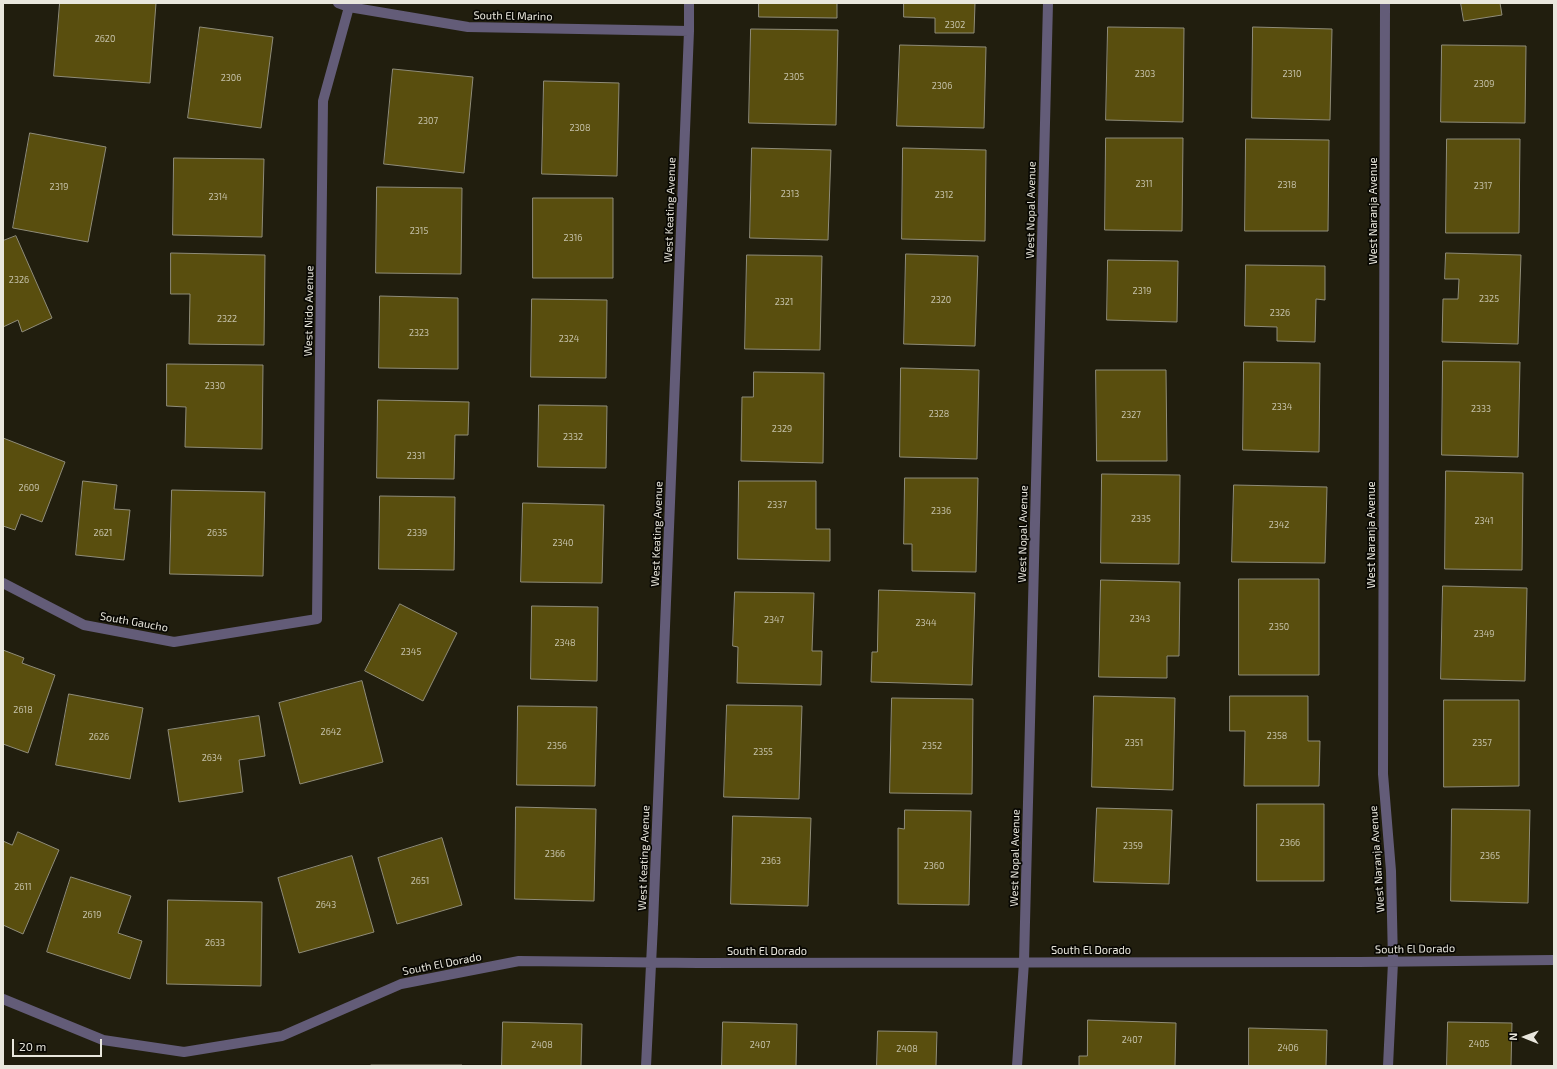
<!DOCTYPE html>
<style>
body{margin:0}
#map{position:relative;width:1557px;height:1069px;overflow:hidden;background:#211e0e;font-family:"Exo 2",sans-serif}
canvas{display:block}
.frame{position:absolute;inset:0;border:4px solid #e9e7dd;pointer-events:none}
.north{position:absolute;left:1505px;top:1017px;width:40px;height:40px;-webkit-text-stroke:3px #090803;paint-order:stroke;rotate:271deg;font-size:11px;font-weight:700;line-height:16px;text-align:center;color:#e9e7dd}
.north::after{content:'';display:block;margin:auto;width:14px;height:18px;background:#e9e7dd;clip-path:polygon(50% 0,100% 100%,50% 72%,0 100%)}
.scale{position:absolute;left:12px;top:1039px;width:90px;height:18px;box-sizing:border-box;border:2px solid #e9e7dd;border-top:0;padding-left:5px;font-size:12px;line-height:14px;white-space:nowrap;color:#e9e7dd;-webkit-text-stroke:3px #090803;paint-order:stroke}
</style>
<div id="map">
<canvas width="1557" height="1069"></canvas>
<div class="frame"></div>
<div class="north">N</div>
<div class="scale">20 m</div>
</div>
<script>
const c = document.querySelector('canvas').getContext('2d');
c.lineJoin = 'round';
function paint(path, color) {
  c.fillStyle = color;
  c.fill(path, 'evenodd');
}
function trace(path, color, width, dash) {
  c.strokeStyle = color;
  c.lineWidth = width;
  c.lineCap = dash ? 'butt' : 'round';
  c.setLineDash(dash || []);
  c.stroke(path);
}
function write(font, color, halo, rows, align = 'center') {
  c.font = font + ' "Exo 2",sans-serif';
  c.lineWidth = 3.5;
  c.setLineDash([]);
  c.textBaseline = 'middle';
  c.strokeStyle = halo;
  c.fillStyle = color;
  for (const [text, x, y, turn = 0] of rows) {
    c.save();
    c.translate(x, y);
    c.rotate((+turn || 0) * Math.PI / 180);
    c.textAlign = isNaN(turn) ? turn : align;
    if (halo) c.strokeText(text, 0, 0);
    c.fillText(text, 0, 0);
    c.restore();
  }
}
const building = new Path2D(`
 M60,3H156L150,83L54,76Z
 M759,3H837V18L759,17Z
 M904,3H975L974,33H935V18L904,17Z
 M1461,3H1500L1502,15L1464,21Z
 M200,27L273,37L261,128L188,118Z
 M1108,27L1184,28L1183,122L1106,120Z
 M1253,27L1332,29L1330,120L1252,118Z
 M751,29L838,30L836,125L749,123Z
 M900,45L986,47L984,128L897,126Z
 M1442,45L1526,46L1525,123L1441,122Z
 M393,69L473,77L464,173L384,164Z
 M544,81L619,83L617,176L542,174Z
 M30,133L106,147L88,242L13,228Z
 M1106,138H1183L1182,231L1105,230Z
 M1246,139L1329,140L1328,231H1245Z
 M1447,139H1520L1519,233H1446Z
 M752,148L831,150L828,240L750,238Z
 M903,148L986,150L985,241L902,239Z
 M174,158L264,159L262,237L173,235Z
 M377,187L462,188L461,274L376,273Z
 M533,198H613V278H533Z
 M16,236L52,318L22,332L18,320L3,327V241Z
 M171,253L265,255L264,345L189,344L190,294H171Z
 M1446,253L1521,255L1518,344L1442,342L1443,299H1458L1459,279H1445Z
 M906,254L978,256L975,346L904,344Z
 M747,255L822,256L820,350L745,349Z
 M1108,260L1178,261L1177,322L1107,320Z
 M1246,265L1325,266V300L1316,299L1315,342L1277,341V327L1245,326Z
 M380,296L458,298V369L379,368Z
 M532,299L607,300L606,378L531,377Z
 M1443,361L1520,362L1518,457L1442,455Z
 M1244,362L1320,363L1319,452L1243,450Z
 M167,364L263,365L262,449L185,447L186,407L167,406Z
 M901,368L979,370L977,459L900,457Z
 M1096,370H1166L1167,461H1097Z
 M754,372L824,373L823,463L741,461L742,397H753Z
 M378,400L469,402L468,435H455L454,479L377,478Z
 M539,405L607,406L606,468L538,467Z
 M3,438L65,462L42,522L21,514L15,530L3,526Z
 M1446,471L1523,473L1522,570L1445,569Z
 M1102,474L1180,475L1179,564L1101,563Z
 M905,478H978L976,572L912,571V544H904Z
 M83,481L117,485L114,509L130,510L124,560L76,555Z
 M739,481H816V529H830V561L738,559Z
 M1234,485L1327,487L1325,563L1232,562Z
 M172,490L265,492L263,576L170,574Z
 M380,496L455,497L454,570L379,569Z
 M523,503L604,505L602,583L521,582Z
 M1239,579H1319V675H1239Z
 M1101,580L1180,582L1179,656H1167V678L1099,677Z
 M1443,586L1527,588L1525,681L1441,679Z
 M879,590L975,593L972,685L871,682L872,652H877Z
 M735,592L814,593L812,651H822L821,685L737,683L738,647L733,646Z
 M400,604L457,633L423,701L365,671Z
 M532,606L598,607L597,681L531,679Z
 M3,650L24,658L22,663L55,675L28,753L3,744Z
 M362,681L383,762L300,784L279,703Z
 M69,694L143,708L130,779L56,765Z
 M1094,696L1175,698L1173,790L1092,787Z
 M1230,696H1308V741H1320L1319,786H1244L1245,731H1230Z
 M892,698L973,699L972,794L890,793Z
 M1444,700H1519V786L1444,787Z
 M727,705L802,706L799,799L724,797Z
 M518,706L597,707L595,786L517,785Z
 M259,716L265,756L239,760L243,792L179,802L168,730Z
 M1257,804H1324V881H1257Z
 M516,807L596,809L594,901L515,899Z
 M1097,808L1172,810L1169,884L1094,882Z
 M1452,809L1530,810L1528,903L1451,901Z
 M905,810L971,811L969,905L898,904V828L904,829Z
 M733,816L811,818L808,906L731,904Z
 M18,832L59,850L23,934L3,925V841L12,845Z
 M442,838L462,905L397,924L378,858Z
 M352,856L374,932L299,953L278,878Z
 M71,877L131,896L118,933L142,941L130,979L47,952Z
 M168,900L262,902L261,986L167,984Z
 M1088,1020L1176,1023L1175,1066H1079V1056H1087Z
 M503,1022L582,1024L581,1066H502Z
 M723,1022L797,1024L796,1066H722Z
 M1448,1022L1512,1023L1511,1066H1447Z
 M1249,1028L1327,1030L1326,1066H1249Z
 M878,1031L937,1032L936,1066H877Z
 M371,1065H462V1066H371Z`);
const minor = new Path2D(`
 M338,3L349,7L468,27L689,31
 M1385,3L1383,774L1391,871L1393,962L1388,1066
 M3,583L84,625L174,642L317,619L323,101L349,7
 M3,999L103,1040L184,1052L282,1036L401,984L519,961L698,963L1359,962L1554,960
 M646,1066L653,924L689,31V3
 M1017,1066L1024,962L1048,3`);
const numberNames = [
 ["2302",955,25],
 ["2620",105,39],
 ["2303",1145,74],
 ["2310",1292,74],
 ["2305",794,77],
 ["2306",231,78],
 ["2309",1484,84],
 ["2306",942,86],
 ["2307",428,121],
 ["2308",580,128],
 ["2311",1144,184],
 ["2318",1287,185],
 ["2317",1483,186],
 ["2319",59,187],
 ["2313",790,194],
 ["2312",944,195],
 ["2314",218,197],
 ["2315",419,231],
 ["2316",573,238],
 ["2326",19,280],
 ["2319",1142,291],
 ["2325",1489,299],
 ["2320",941,300],
 ["2321",784,302],
 ["2326",1280,313],
 ["2322",227,319],
 ["2323",419,333],
 ["2324",569,339],
 ["2330",215,386],
 ["2334",1282,407],
 ["2333",1481,409],
 ["2328",939,414],
 ["2327",1131,415],
 ["2329",782,429],
 ["2332",573,437],
 ["2331",416,456],
 ["2609",29,488],
 ["2337",777,505],
 ["2336",941,511],
 ["2335",1141,519],
 ["2341",1484,521],
 ["2342",1279,525],
 ["2621",103,533],
 ["2635",217,533],
 ["2339",417,533],
 ["2340",563,543],
 ["2343",1140,619],
 ["2347",774,620],
 ["2344",926,623],
 ["2350",1279,627],
 ["2349",1484,634],
 ["2348",565,643],
 ["2345",411,652],
 ["2618",23,710],
 ["2642",331,732],
 ["2358",1277,736],
 ["2626",99,737],
 ["2351",1134,743],
 ["2357",1482,743],
 ["2356",557,746],
 ["2352",932,746],
 ["2355",763,752],
 ["2634",212,758],
 ["2366",1290,843],
 ["2359",1133,846],
 ["2366",555,854],
 ["2365",1490,856],
 ["2363",771,861],
 ["2360",934,866],
 ["2651",420,881],
 ["2611",23,887],
 ["2643",326,905],
 ["2619",92,915],
 ["2633",215,943],
 ["2407",1132,1040],
 ["2405",1479,1044],
 ["2408",542,1045],
 ["2407",760,1045],
 ["2406",1288,1048],
 ["2408",907,1049]
];
const streetNames = [
 ["South El Marino",513,16,1],
 ["West Keating Avenue",670,210,-88],
 ["West Nopal Avenue",1031,210,-89],
 ["West Naranja Avenue",1373,211,-90],
 ["West Nido Avenue",309,311,-89],
 ["West Keating Avenue",657,534,-88],
 ["West Nopal Avenue",1023,534,-89],
 ["West Naranja Avenue",1371,535,-90],
 ["South Gaucho",134,622,10],
 ["West Keating Avenue",644,858,-88],
 ["West Nopal Avenue",1015,858,-89],
 ["West Naranja Avenue",1377,859,-94],
 ["South El Dorado",1415,949,-1],
 ["South El Dorado",1091,950],
 ["South El Dorado",767,951],
 ["South El Dorado",442,964,-11]
];
paint(building, '#594e0e');
trace(building, '#8f8c79', 1);
trace(minor, '#635c78', 10);
write('9px', '#c5c1a9', null, numberNames);
write('11px', '#e9e7dd', '#090803', streetNames);
</script>
